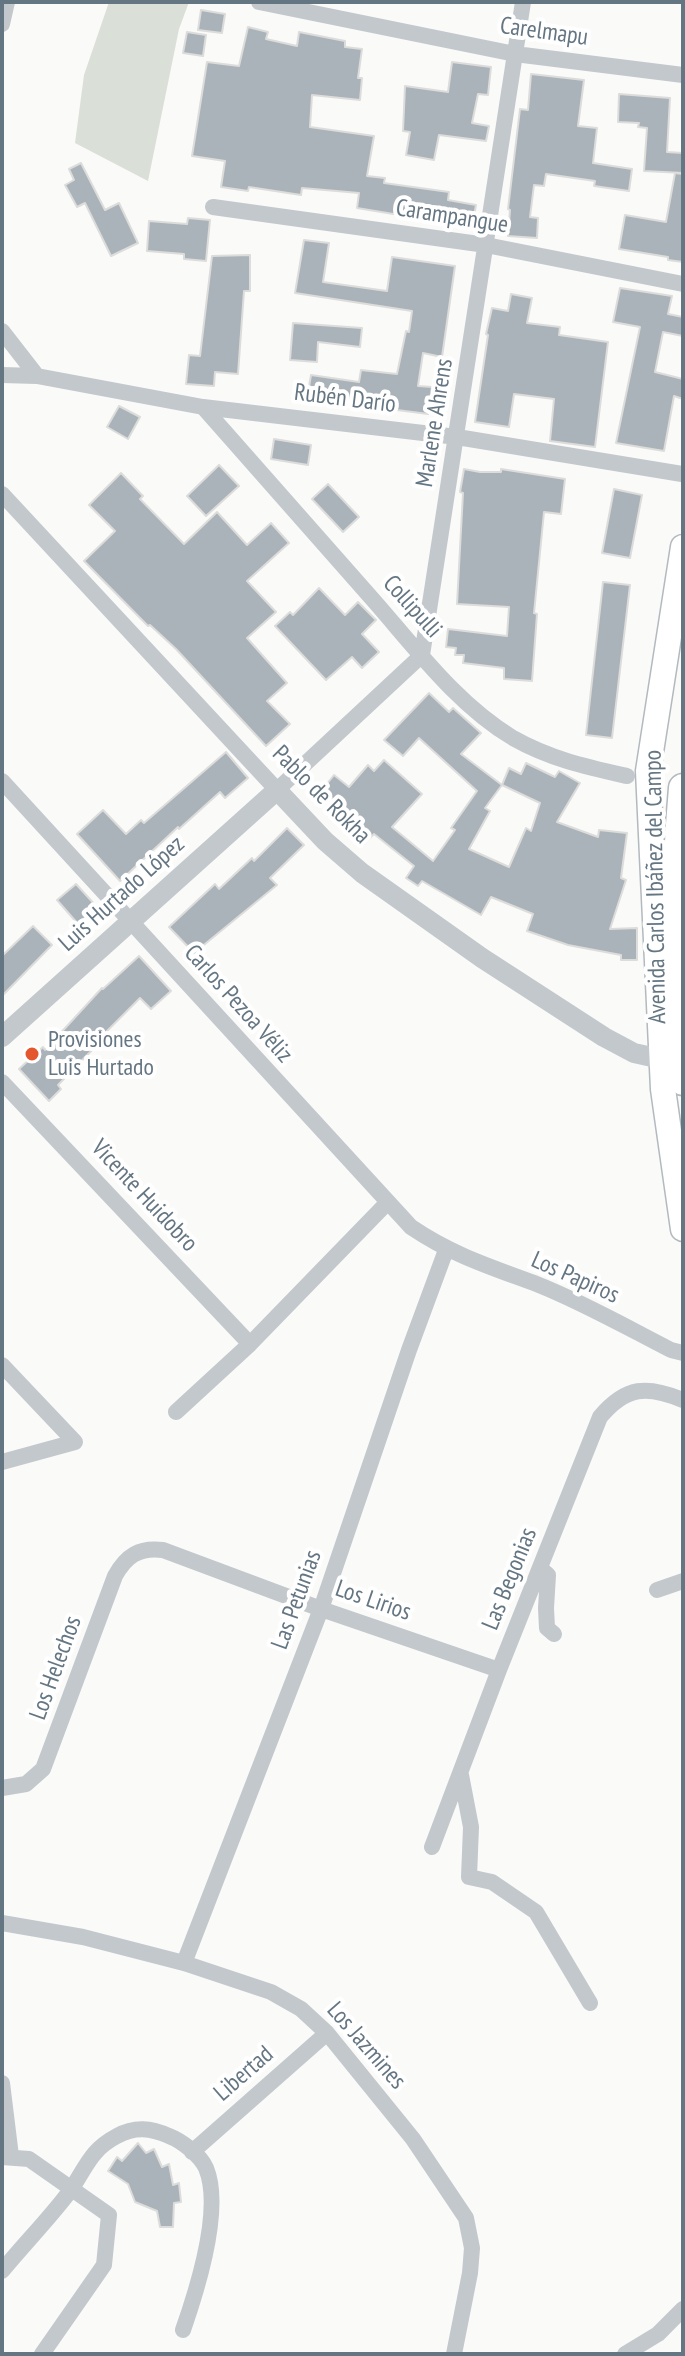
<!DOCTYPE html>
<meta charset="utf-8">
<style>
body{margin:0}
#map{position:relative;width:685px;height:2356px;overflow:hidden;background:#fafaf8;font-family:"PT Sans Narrow",sans-serif}
canvas{display:block}
.frame{position:absolute;inset:0;border:4px solid #657683;pointer-events:none}
</style>
<div id="map">
<canvas width="685" height="2356"></canvas>
<div class="frame"></div>
</div>
<script>
const c = document.querySelector('canvas').getContext('2d');
c.lineJoin = 'round';
function paint(path, color) {
  c.fillStyle = color;
  c.fill(path, 'evenodd');
}
function trace(path, color, width, dash) {
  c.strokeStyle = color;
  c.lineWidth = width;
  c.lineCap = dash ? 'butt' : 'round';
  c.setLineDash(dash || []);
  c.stroke(path);
}
function write(font, color, halo, rows, align = 'center') {
  c.font = font + ' "PT Sans Narrow",sans-serif';
  c.lineWidth = 8;
  c.setLineDash([]);
  c.textBaseline = 'middle';
  c.strokeStyle = halo;
  c.fillStyle = color;
  for (const [text, x, y, turn = 0] of rows) {
    c.save();
    c.translate(x, y);
    c.rotate((+turn || 0) * Math.PI / 180);
    c.textAlign = isNaN(turn) ? turn : align;
    if (halo) c.strokeText(text, 0, 0);
    c.fillText(text, 0, 0);
    c.restore();
  }
}
const green = new Path2D(`
 M109,2H189L179,29L148,181L75,143L84,75Z`);
const building = new Path2D(`
 M201,10L225,14L222,33L198,30Z
 M248,27L268,32L266,39L297,46L299,32L345,41V47L362,49L358,78H362L360,100L312,95L310,127L374,136L367,176L385,178L384,183L449,192L448,200L476,205L472,227L357,208L359,193L302,188L301,195L249,187L248,191L221,187L225,161L192,156L207,62L239,66Z
 M187,32L206,35L203,56L183,53Z
 M452,62L491,67L488,95L478,94L472,123L489,126L486,141L439,135L434,160L406,155L410,132L403,131L405,86L448,92Z
 M531,74L584,80L578,126L597,128L593,163L632,169L629,191L594,186L595,181L546,174L544,186L534,185L530,217L538,218L537,238L508,236L510,210L508,209L520,109L528,110Z
 M619,94L670,98L667,152L683,153V173L644,171L647,128L638,127L639,123L618,122Z
 M81,163L105,210L119,203L138,243L111,256L85,203L77,207L65,185L74,180L69,169Z
 M675,173L683,174V262L668,260V257L619,249L625,215L666,222Z
 M188,218L210,220L206,261L184,259V254L147,251L149,221L187,224Z
 M304,240L329,243L323,282L387,291L392,257L455,266L442,357L423,353L418,386L432,387L428,414L397,410L398,404L344,397V404L307,399L311,375L359,382L361,370L397,374L406,331L409,332L412,311L295,293Z
 M250,255V291H244L238,374L215,372L214,386L186,384L189,355L200,356L212,256Z
 M620,288L672,296L668,314L683,317V336L663,332L655,372L683,379V399L674,396L664,451L616,443L640,327L613,322Z
 M511,294L532,298L527,323L560,327L559,335L608,342L595,447L550,441L554,399L514,394L509,427L475,422L488,335L486,334L492,308L508,311Z
 M293,323L362,328L360,347L318,342L317,362L290,360Z
 M119,406L140,417L128,439L107,427Z
 M274,439L311,445L308,465L271,459Z
 M219,465L239,486L206,516L187,496Z
 M464,469L480,472H501V469L565,479L561,514L544,512L534,613L537,614L532,681L504,679V668L463,663L464,655H455L456,648L446,647L448,629L507,636L509,607L457,604L463,493L460,492Z
 M121,473L143,496L140,499L184,544L217,512L247,545L271,523L289,543L247,581L276,612L247,638L287,683L267,701L290,724L266,746L176,649L150,625L148,626L84,561L115,531L89,505Z
 M328,484L359,517L343,532L312,499Z
 M614,489L642,495L630,558L602,553Z
 M603,582L630,585L612,738L586,735Z
 M319,588L345,615L358,602L376,620L362,634L379,652L362,668L352,657L326,680L275,626L290,612L293,615Z
 M429,693L449,712L453,708L481,733L461,754L502,785L509,768L521,774L526,763L555,777L559,771L580,783L557,822L598,837L599,830L627,833L621,878L626,880L610,929L637,928V960H621V955L568,945L527,931L533,914L491,897L481,915L422,881L418,886L406,878L414,866L374,834L364,844L341,822L350,813L322,790L334,775L349,787L368,765L374,771L384,760L422,794L392,827L433,861L455,830L451,828L477,791L419,738L403,756L384,740ZM502,785L540,803L531,831L526,828L509,867L469,849L490,811L485,808Z
 M226,752L248,778L225,798L220,792L179,829L178,827L120,881L77,834L103,810L126,834L141,820L144,823Z
 M287,828L304,845L270,878L277,885L194,953L169,927L215,884L219,889L252,858L254,861Z
 M76,884L97,907L78,924L57,900Z
 M33,926L52,945L2,996V956Z
 M139,956L171,991L151,1009L140,998L95,1043L97,1045L58,1085L61,1089L49,1101L19,1069L43,1047L45,1050L102,988L103,989Z
 M138,2143L146,2153L154,2149L162,2167L169,2164L173,2185L179,2183L181,2202L174,2203L173,2227H160L157,2211L135,2202L128,2184L108,2171L117,2157L122,2161Z`);
const minor = new Path2D(`
 M259,2L515,54L683,75
 M2,24L7,2
 M213,207L486,245L683,284
 M2,331L37,376
 M2,375L37,376L203,407L457,437L682,474
 M203,407C260,472 318,537 375,602C417,650 458,705 513,738C550,759 587,767 627,776
 M2,494L277,790L422,655L523,2
 M2,781L411,1227C454,1256 491,1267 539,1285C584,1303 628,1328 671,1350L683,1353
 M2,1082L250,1344
 M2,1365L75,1442L2,1462
 M176,1412L250,1344L387,1203
 M540,1568L548,1575L546,1608L547,1628L554,1634
 M657,1590L683,1581
 M461,1775L471,1827L469,1877L492,1882L536,1912L590,2003
 M2,1788L26,1784L43,1769L115,1576C126,1556 139,1547 163,1550L321,1609L499,1670
 M432,1847L499,1670L600,1417C626,1386 647,1385 683,1400
 M2,1923L83,1937L184,1963L271,1992L301,2009L327,2033L413,2139L466,2218L472,2248L470,2273L454,2354
 M184,1963L321,1609L409,1350L446,1250
 M2,2083L11,2156
 M192,2152L327,2033
 M2,2157L29,2159L109,2215L104,2265L42,2354
 M2,2271C24,2244 49,2219 70,2191C86,2168 90,2150 117,2136C135,2126 151,2128 169,2136C182,2141 200,2155 206,2168C223,2209 197,2290 183,2330
 M625,2354L658,2334L683,2309`);
const tertiary = new Path2D(`
 M2,1037L277,790L325,841L362,873L482,958L604,1037L634,1053L661,1059`);
const secondary = new Path2D(`
 M683,547L648,771L663,1089L683,1229`);
const trunk = new Path2D(`
 M683,788C674,885 674,983 683,1081`);
const markers = [
 [32,1054,8,"#e4572e"]
];
const streetNames = [
 ["Carelmapu",544,32,8],
 ["Carampangue",452,217,9],
 ["Rubén Darío",345,399,7],
 ["Marlene Ahrens",435,423,-81],
 ["Collipulli",412,607,48],
 ["Pablo de Rokha",321,795,45],
 ["Avenida Carlos Ibáñez del Campo",656,887,-91],
 ["Luis Hurtado López",122,894,-42],
 ["Carlos Pezoa Véliz",238,1004,48],
 ["Vicente Huidobro",144,1196,47],
 ["Los Papiros",575,1278,24],
 ["Las Begonias",510,1579,-68],
 ["Las Petunias",297,1600,-70],
 ["Los Lirios",373,1601,19],
 ["Los Helechos",56,1668,-70],
 ["Los Jazmines",366,2046,49],
 ["Libertad",244,2074,-41]
];
const poiNames = [
 ["Provisiones",48,1040],
 ["Luis Hurtado",48,1068]
];
paint(green, '#dadfd7');
paint(building, '#aab3b9');
trace(building, '#dcdcda', 2);
trace(secondary, '#b3babf', 27);
trace(trunk, '#b4b9bd', 31);
trace(minor, '#c3c8cc', 16);
trace(tertiary, '#c3c8cc', 20);
trace(secondary, '#fff', 24);
trace(trunk, '#fff', 28);
for (const [x, y, r, color] of markers) {
  const dot = new Path2D();
  dot.arc(x, y, r, 0, 2 * Math.PI);
  c.fillStyle = color;
  c.fill(dot);
  trace(dot, '#fff', 3);
}
write('24px', '#657683', '#fff', streetNames);
write('24px', '#657683', '#fff', poiNames, 'left');
</script>
